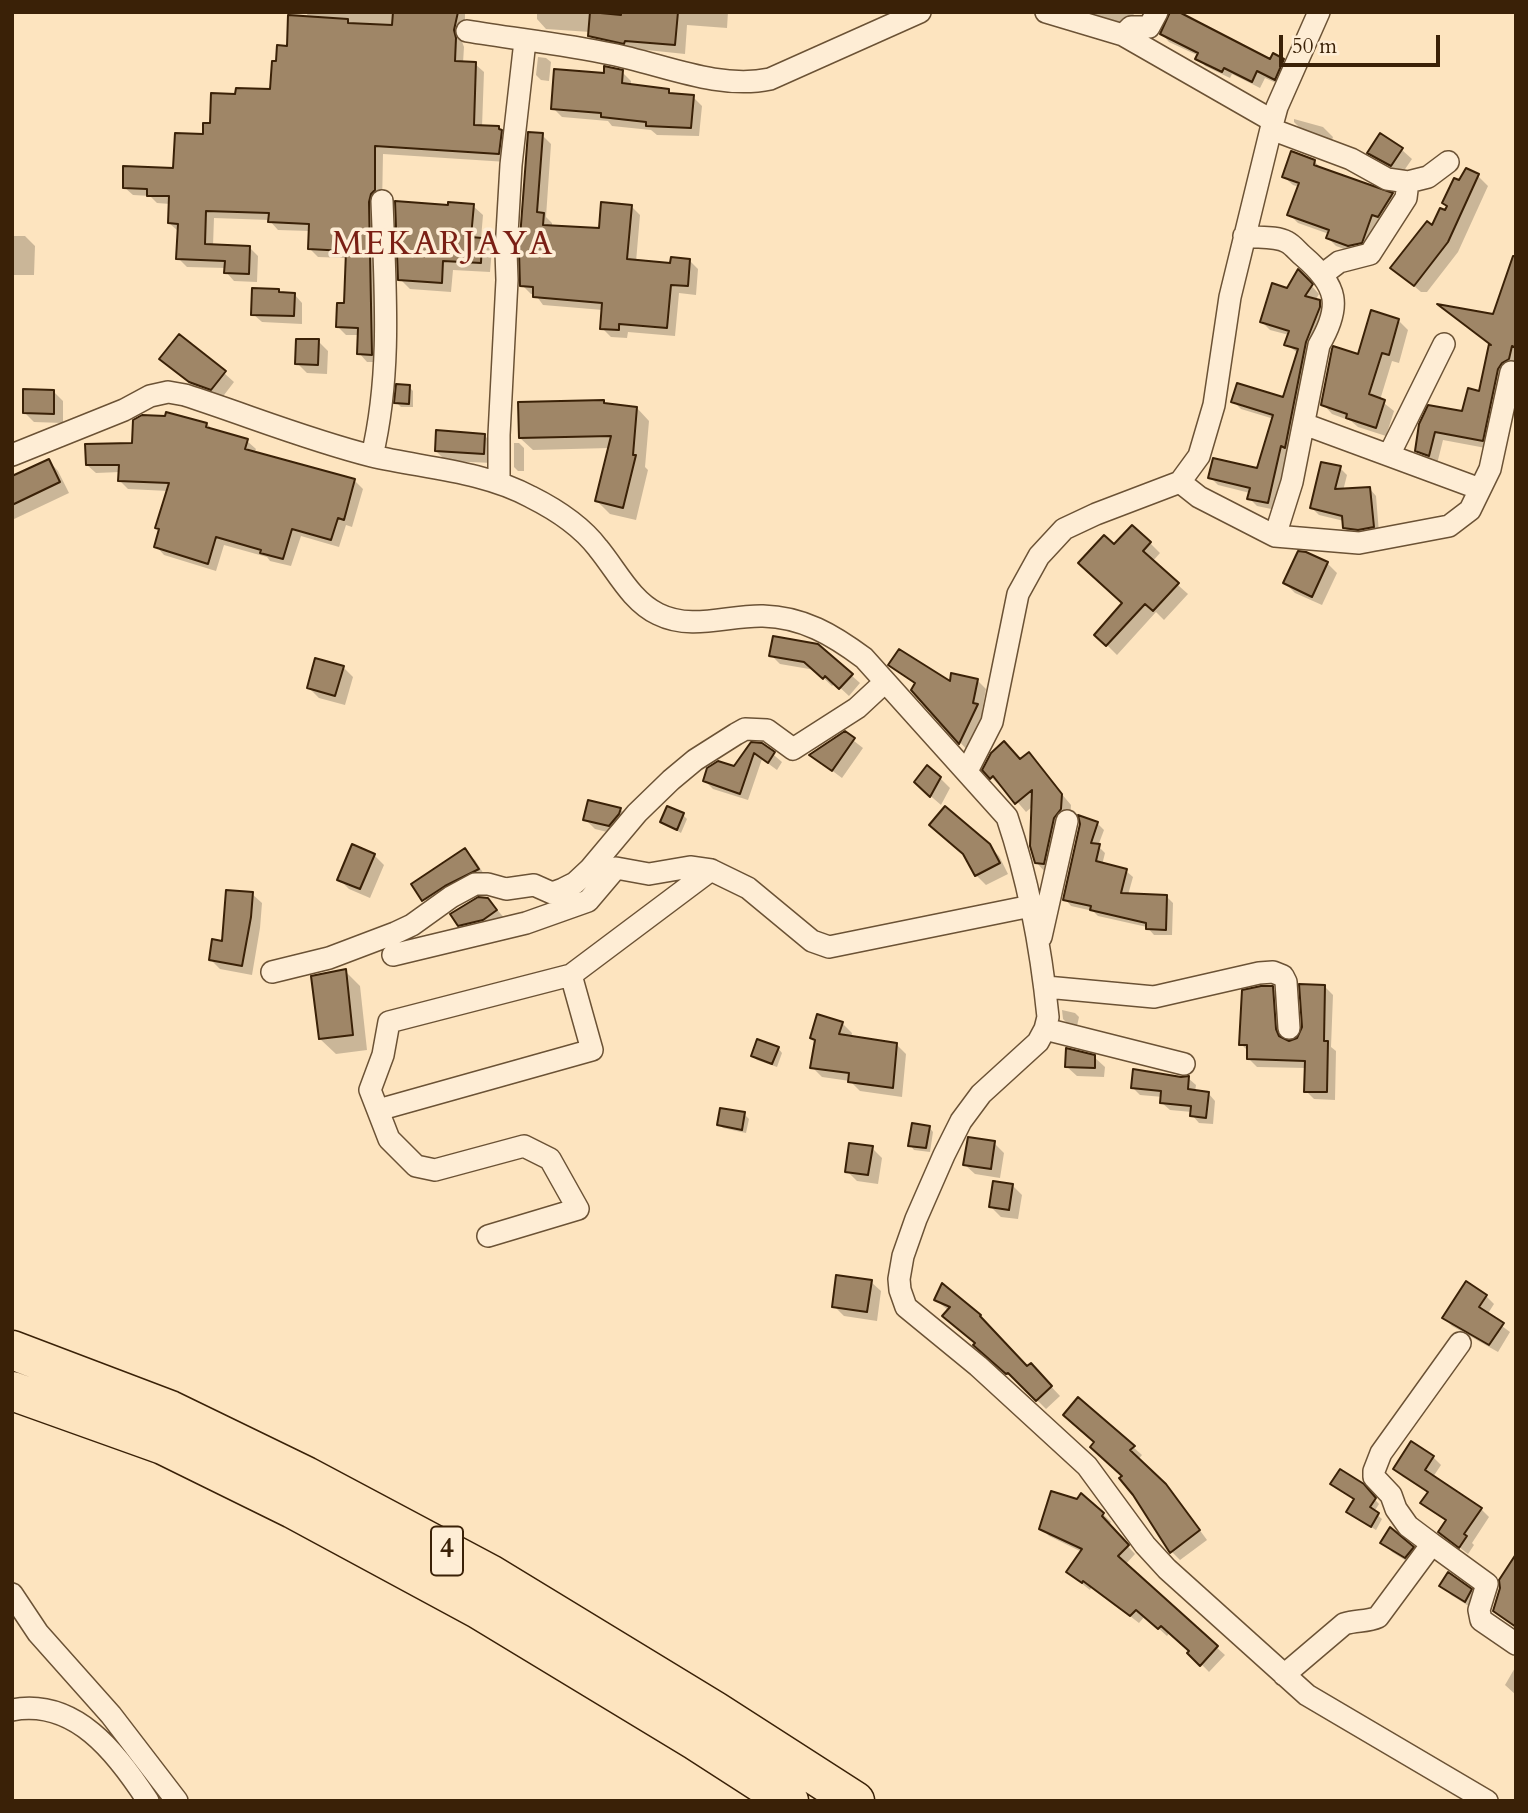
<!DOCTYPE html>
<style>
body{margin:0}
#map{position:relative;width:1528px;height:1813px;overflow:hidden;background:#fde4bf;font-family:Cardo,serif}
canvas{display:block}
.frame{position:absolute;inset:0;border:14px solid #3a2107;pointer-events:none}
.scale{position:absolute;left:1279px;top:35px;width:161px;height:32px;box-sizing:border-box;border:4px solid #3a2107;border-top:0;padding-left:9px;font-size:21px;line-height:24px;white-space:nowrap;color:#3a2107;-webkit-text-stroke:5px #feedd5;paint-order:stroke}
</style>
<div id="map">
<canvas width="1528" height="1813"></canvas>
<div class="frame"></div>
<div class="scale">50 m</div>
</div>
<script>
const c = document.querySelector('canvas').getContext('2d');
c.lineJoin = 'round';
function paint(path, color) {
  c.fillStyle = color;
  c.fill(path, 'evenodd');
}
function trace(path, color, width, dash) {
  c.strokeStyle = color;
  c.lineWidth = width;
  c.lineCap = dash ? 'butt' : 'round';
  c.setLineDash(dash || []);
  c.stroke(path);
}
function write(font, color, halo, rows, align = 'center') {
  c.font = font + ' Cardo,serif';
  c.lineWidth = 7;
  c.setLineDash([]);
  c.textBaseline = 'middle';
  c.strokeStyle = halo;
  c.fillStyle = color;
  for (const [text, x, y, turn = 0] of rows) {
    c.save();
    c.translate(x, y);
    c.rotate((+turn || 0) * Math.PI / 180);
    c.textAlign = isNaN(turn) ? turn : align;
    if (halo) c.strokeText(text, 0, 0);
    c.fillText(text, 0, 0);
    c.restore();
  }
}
const shadow = new Path2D(`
 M308,12L366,14V12H465V31L461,39L464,47L463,63L475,64L484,72L482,127L498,128L507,136V162L383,154L379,362H367L359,353V335H346L338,327L345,305L347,258L318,257L310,249V231L278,230L269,220L214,218L213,246L249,247L258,256L257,282L234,281L226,272V268L187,267L178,258V231L169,223L170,204L157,203L150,196L133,195L124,187L175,170L237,95L272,91L277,63L288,48L290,14L307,15Z
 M537,12H728L727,28L687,25L685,54L599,45L589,35L590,32L546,29L537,19Z
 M1093,12H1134L1132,27L1102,21Z
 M1162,34L1271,61L1283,60L1291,68L1283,86L1265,78L1260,88L1232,74L1230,78L1205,66L1198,58L1199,56L1169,42Z
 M538,57L546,58L551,62L549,81L541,80L536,75Z
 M622,72L631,81V86L668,90L673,96L693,97L702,106L699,136L657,135L651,130L612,126L608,121L562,117L553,108L605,75Z
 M1294,119L1323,127L1333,137L1331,143L1304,132L1294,122Z
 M542,135L551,144L546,217L552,223V227L600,230L631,206L640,215L636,262L672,265L689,260L698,269L696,295L679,293L675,336L628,332L627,338L611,337L602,328L603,310L543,305L535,294H531L522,285Z
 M1380,135L1402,150L1412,159L1401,175L1379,162L1369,153Z
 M1314,161L1323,170L1392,195L1401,203L1358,254L1336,246L1328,238L1329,234L1298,223L1289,214L1299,187L1293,185L1284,177Z
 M1466,170L1478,176L1488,186L1458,252L1427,292H1421L1393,268L1446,212Z
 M473,206L483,215L481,239L492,249L490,272L453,270L451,292L410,289L400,279L450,207Z
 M12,236H25L35,246L34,275H12Z
 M1299,272L1319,294L1315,301L1327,310L1276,510L1257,506L1249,498L1250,493L1218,485L1210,477L1258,470L1274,419L1241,409L1233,401L1284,399L1299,354L1286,344L1289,335L1270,330L1262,322L1288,290Z
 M1516,277V369L1491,449L1443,440L1437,464L1426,459L1417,450L1421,425L1464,413L1481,393L1491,345L1442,306L1494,316Z
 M278,290L282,294H294L302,303V324L262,322L253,314Z
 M1398,320L1408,330L1399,363L1392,361L1380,400L1394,411L1386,436L1358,427L1351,421L1332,414L1323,404L1359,356Z
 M318,341L328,351L327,374L307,373L297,363Z
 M172,368L224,373L234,382L221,399L200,392Z
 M409,387L413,391V407H401L396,402Z
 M54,392L63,401V423L34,422L24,412Z
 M604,402L607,405L637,408L649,421L645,467L648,470L636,520L610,514L597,501L610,448L533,450L520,438Z
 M207,424L214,431L247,441L256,449L254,453L354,480L363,489L352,527L346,525L339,547L301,536L291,566L270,561L267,557L224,545L216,571L164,555L156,546L168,491L128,489L120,481V472L96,473L87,465L134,444Z
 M484,435L494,445L493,463L446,461L436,451Z
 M514,443H519L524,448V471H518L514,467Z
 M49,461L58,471L69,493L12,520V478Z
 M1340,468L1347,475L1343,491L1370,489L1376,496L1379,533L1351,535L1345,528L1344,521L1319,515L1312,508Z
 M1150,543L1160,553L1152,562L1188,594L1164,620L1156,612L1117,655L1106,644L1124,604L1114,547Z
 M1327,563L1337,573L1322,605L1295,593L1285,583Z
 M774,638L851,675L860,683L849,696L835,683L832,686L815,670L780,664L771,655Z
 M890,665L951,683L977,680L986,689L982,711L986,715L968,751L913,690L916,685Z
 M343,667L353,677L345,705L319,698L309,688Z
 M845,734L863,748L842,778L811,755Z
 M762,745L782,762L777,770L762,759L748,800L713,789L705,781L734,768Z
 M1029,755L1071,805L1070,820L1046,873L1036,862L1033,806L1026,812L1003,785L1001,787L984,770L1021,761Z
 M940,778L950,788L941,805L926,792Z
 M620,809L630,819L619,835L595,829L585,819Z
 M683,815L687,819L681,833L662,822Z
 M1097,823L1104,830L1098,846L1105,853L1102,865L1126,871L1133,877L1128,895L1166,896L1173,903L1172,935H1154L1147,927L1098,916L1093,911L1071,906L1065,899Z
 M988,845L999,856L1008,874L986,885L976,875Z
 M465,851L475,860L487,879L434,910L413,884Z
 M374,855L384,865L370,898L349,889L339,879Z
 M252,894L262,903L260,928L252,975L220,969L210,959Z
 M488,899L506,920L469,935L459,925Z
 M345,971L360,986L367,1050L336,1054L320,1039Z
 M1325,987L1333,995L1331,1047L1336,1051L1335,1100L1314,1099L1306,1091V1068L1257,1067L1249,1059V1052L1241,1044L1272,988L1281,996L1283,1039L1289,1043L1298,1040Z
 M1062,1010L1075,1013L1079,1017L1077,1026L1067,1023L1063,1019Z
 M842,1023L852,1033L851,1038L896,1044L906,1054L902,1097L860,1091L850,1081L822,1077L812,1067L816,1042L812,1038Z
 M778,1048L782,1053L777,1067L757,1060L753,1056Z
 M1094,1057L1105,1067L1104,1077L1077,1076L1067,1067Z
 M1188,1078L1196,1085L1195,1092L1208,1093L1215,1101L1213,1124L1199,1123L1192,1115V1112L1170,1110L1162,1103L1163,1097L1140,1095L1132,1087Z
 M744,1114L749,1119L746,1133L723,1128L719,1124Z
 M929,1127L933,1132L930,1152L914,1150L910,1145Z
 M994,1143L1004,1153L1000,1178L975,1174L965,1165Z
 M872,1148L882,1158L878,1184L857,1181L847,1171Z
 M1012,1185L1022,1195L1018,1219L1001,1217L991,1207Z
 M871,1282L881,1291L877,1321L844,1316L834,1306Z
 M1486,1296L1494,1304L1487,1315L1510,1332L1498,1352L1452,1326L1444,1318Z
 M936,1300L980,1316L1028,1368L1031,1365L1060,1396L1046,1409L1018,1381L1017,1382L984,1354L949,1311Z
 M1096,1443L1133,1447L1142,1455L1138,1460L1174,1495L1207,1540L1180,1560L1172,1552L1124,1476Z
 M1433,1457L1441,1465L1433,1477L1481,1509L1489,1517L1472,1543L1474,1545L1468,1554L1440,1532L1447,1521L1422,1503L1429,1493L1403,1477L1395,1469Z
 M1362,1486L1379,1504L1374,1512L1382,1519L1376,1530L1353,1516Z
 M1103,1514L1111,1522L1108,1525L1135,1554L1125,1565L1225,1655L1209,1672L1170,1632L1167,1636L1145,1616L1139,1623L1092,1587L1090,1590L1076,1579L1068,1572L1082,1552L1049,1536L1041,1528Z
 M1383,1542L1413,1548L1422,1558L1416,1567L1392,1552Z
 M1442,1585L1471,1590L1480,1600L1475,1610L1451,1595Z
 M1516,1666V1695L1505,1685Z`);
const building = new Path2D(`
 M393,12H458L454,30L456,38L455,61L476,62L474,125L499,126V129L502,130L499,154L375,146V190L371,194L369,202L372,355L357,354L358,328L336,327L337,303H344L346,251L308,249L309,224L268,222L269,213L206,211L205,244L250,246L249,274L224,273L225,261L176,259L178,224L168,223L169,196H147V189L123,188V166L173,168L175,133L203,134V123H210L211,93L235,94L236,88L270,89L272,61H276L277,45L287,46L288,15L348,19V23L392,25Z
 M590,12L621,15V12H678L675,45L625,41L624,44L588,36Z
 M1170,12H1179L1270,59L1273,53L1284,59L1275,80L1257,71L1252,82L1224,68L1222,72L1195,59L1198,53L1160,34Z
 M604,66L623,70L622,83L669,89V93L694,95L691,128L646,126V122L601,117V113L551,109L554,69L604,73Z
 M528,132L543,133L537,212L544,213L543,225L599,228L601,202L632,205L627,259L670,263L671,257L690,259L688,286L671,285L667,328L619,324V330L600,329L602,303L533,297V287L520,286L519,251Z
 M1380,133L1403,148L1391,166L1367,153Z
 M1291,151L1315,160L1314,165L1393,193L1378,217L1372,215L1362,243L1348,246L1326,238L1329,230L1287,215L1299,183L1282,177Z
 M1466,168L1479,174L1448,242L1414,286L1390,268L1427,221L1432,225L1440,208L1445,210L1447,206L1442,203L1454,178L1459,180Z
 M395,201L448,205V202L474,204L471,237L482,238L481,263L443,261L442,283L398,280Z
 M1513,256H1516V348L1512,346L1509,359L1502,363L1498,369L1483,441L1435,432L1429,456L1415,451L1419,424L1428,405L1462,411L1468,388L1479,391L1489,344L1491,345L1437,304L1493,314Z
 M1298,269L1313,284L1305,296L1320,300V307L1306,342L1285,448L1281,446L1268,503L1247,499L1250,488L1208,478L1213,458L1257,468L1273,415L1231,402L1237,383L1283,397L1298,349L1284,345L1289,331L1260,322L1272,283L1287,288Z
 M252,288L279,289V292L295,293L294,316L251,315Z
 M1371,310L1399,319L1389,355L1382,353L1369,394L1385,400L1376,428L1346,418L1347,414L1321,405L1332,349L1333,346L1358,354Z
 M179,334L226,371L211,390L189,382L159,359Z
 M296,339H319L318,365L295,364Z
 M396,384L410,385L409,404L394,403Z
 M23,389L54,390V414L23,413Z
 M604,400V403L637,407L633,455H636L623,508L595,501L611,436L519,438L518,402Z
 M166,412L207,423L206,427L248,439L245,449L355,479L344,520L338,518L331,540L292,529L283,559L260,553L261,550L216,537L208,564L154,547L159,529L155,528L169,483L118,481L119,465H86L85,444L132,443L133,420L142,415L165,416Z
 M436,430L485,434L484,454L435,451Z
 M49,459L60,482L12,505V476Z
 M1321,462L1341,466L1335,489L1370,487L1374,527L1358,530L1343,528L1342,516L1310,508Z
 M1132,525L1151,542L1143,551L1179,583L1153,611L1145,604L1106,646L1094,635L1122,603L1078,563L1104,535L1114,544Z
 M1298,551L1306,552L1328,562L1312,597L1283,583Z
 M773,636L818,644L853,674L839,689L825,676L823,679L804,662L769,656Z
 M899,649L950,681L951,673L978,679L973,703L978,704L959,744L911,690L915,683L888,665Z
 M315,658L344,666L335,696L307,688Z
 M845,731L855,738L832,771L809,755Z
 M1004,741L1020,759L1029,752L1062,794L1061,809L1054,818L1044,864L1035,863L1030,846L1032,790L1015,804L993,776L990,779L982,770L991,753Z
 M751,742L762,743L775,752L768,763L754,753L740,794L703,781L707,768L718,761L734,766Z
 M927,765L941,777L930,797L914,782Z
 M588,800L621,808L619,814L609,826L583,820Z
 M667,806L684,813L677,830L660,822Z
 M945,806L990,844L1000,863L975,876L963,854L929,825Z
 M1078,815L1098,822L1091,843L1100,844L1096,861L1127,869L1121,893L1167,895L1166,930L1146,929V923L1090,910L1091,906L1063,900L1080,824Z
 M352,844L375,854L360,889L337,880Z
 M465,848L479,869L445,886L422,901L411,884Z
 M226,890L253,892L251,917L242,966L209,960L212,939L222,941Z
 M478,897L488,898L497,910L483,920L458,926L450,914Z
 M346,969L353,1035L319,1039L311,976Z
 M1299,984L1325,985L1324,1041H1328L1327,1092H1304L1305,1061L1247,1059V1045H1239L1242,990L1261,986H1273L1276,1029L1279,1036L1289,1041L1297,1038L1302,1027Z
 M817,1014L843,1022L839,1034L897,1043L893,1088L848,1082L849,1073L810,1068L815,1040L810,1038Z
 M757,1039L779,1047L772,1064L751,1056Z
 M1066,1048L1095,1055V1068L1065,1067Z
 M1133,1069L1181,1077L1189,1076L1188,1089L1209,1092L1206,1118L1190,1116L1191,1106L1160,1103L1161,1091L1131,1088Z
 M720,1108L745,1112L742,1130L717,1125Z
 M912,1123L930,1126L926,1148L908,1146Z
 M968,1137L995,1141L991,1169L963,1165Z
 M849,1143L873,1146L868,1175L845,1172Z
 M993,1181L1013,1184L1009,1210L989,1207Z
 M836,1275L872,1280L867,1312L832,1307Z
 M1466,1281L1487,1295L1479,1307L1504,1323L1489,1345L1442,1318Z
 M942,1283L981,1315L980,1316L1027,1366L1031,1363L1052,1386L1036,1401L1008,1373L1006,1374L973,1345L975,1343L942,1316L950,1307L934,1300Z
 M1078,1397L1135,1446L1130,1450L1166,1484L1200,1530L1170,1553L1133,1495L1119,1478L1122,1476L1090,1447L1094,1442L1063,1415Z
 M1411,1441L1434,1456L1425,1470L1482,1508L1464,1534L1467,1536L1459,1548L1438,1532L1446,1520L1420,1503L1428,1492L1393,1469Z
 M1340,1469L1364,1484L1376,1498L1370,1507L1379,1513L1371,1527L1346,1512L1354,1499L1330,1484Z
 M1051,1491L1077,1499L1081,1493L1104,1513L1102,1516L1129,1545L1118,1556L1218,1646L1200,1666L1187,1653L1189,1651L1161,1626L1158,1629L1136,1610L1130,1616L1083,1581L1082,1583L1066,1572L1082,1549L1039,1529Z
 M1390,1527L1414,1547L1405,1558L1380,1543Z
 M1516,1554V1627L1493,1611L1500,1588L1499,1580Z
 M1448,1572L1472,1589L1465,1602L1439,1586Z`);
const minor = new Path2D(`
 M1046,12L1123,35
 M1157,12L1149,27H1131L1123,35L1273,121
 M467,31C515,39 564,44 611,54C662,64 718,90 770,79L920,12
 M1271,129L1351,159L1387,179L1408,182L1428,177L1448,162
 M1244,236C1257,238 1276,236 1287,242C1293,245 1298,252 1303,256C1338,286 1342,306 1319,345L1292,482L1275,536
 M1322,275L1339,262L1370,254L1406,198L1408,182
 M1304,424L1480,489
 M12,455L124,410L150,396L168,392L185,395C247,415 308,440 372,456C424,468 483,471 531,497C555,509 582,527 598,548C617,571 631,601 658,614C692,631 728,615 763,616C803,617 833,635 864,658L1007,817C1029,882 1041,948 1048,1017L1045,1029L1038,1042L981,1094L961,1121L944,1155L916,1219L903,1256L899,1279L900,1290L906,1307L978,1366L1087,1466L1145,1545L1167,1569L1307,1695L1487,1801
 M1389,455L1444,344
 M372,456C392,372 385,287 382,201
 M1180,482L1199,497L1275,536L1359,543L1449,526L1470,510L1490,469L1511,372
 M499,483V435L507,280L506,251L511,165L525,41
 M967,771L992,722L1018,594L1039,556L1064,529L1096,514L1180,482L1199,456L1214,405L1230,297L1271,129L1277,107L1319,12
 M1041,937L1067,821
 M393,955L526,923L588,901L616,868L649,874L690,867L711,870
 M272,972L329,958L395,933L412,925L451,897L475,884H488L506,889L534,885L552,893L563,889L575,883L590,869L637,813L671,780L695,760L736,734L745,729L767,730L793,749L857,708L885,682
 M1046,987L1154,997L1259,973L1273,972L1283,976L1286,982L1289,1028
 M1045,1029L1184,1064
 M378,1110L592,1050L571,975
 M488,1236L578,1209L550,1159L524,1146L435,1170L416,1166L389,1139L370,1090L383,1055L389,1022L571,975L711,870L748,888L812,941L829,947L1031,906
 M1432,1544L1408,1526L1396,1509L1391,1495L1374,1477V1471L1381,1453L1460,1343
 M12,1594L38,1633L111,1715L177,1801
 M1284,1675L1344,1624C1356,1620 1367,1622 1378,1617L1432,1544L1487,1584L1479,1610L1481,1620L1516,1644
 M12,1710C75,1698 117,1753 148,1801`);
const motorway = new Path2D(`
 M12,1350L170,1410L306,1476L490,1574L715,1711L855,1801
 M12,1391L163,1445L293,1509L478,1609L696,1741L789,1801`);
const shields = [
 [447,1551,32]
];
const shieldNames = [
 ["4",447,1551]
];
const quarterNames = [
 ["MEKARJAYA",443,246]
];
paint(shadow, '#0003');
paint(building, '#9f8667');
trace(building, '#3a2107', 2);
trace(minor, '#6b5235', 24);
trace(motorway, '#3a2107', 41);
trace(minor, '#feedd5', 21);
trace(motorway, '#fde4bf', 38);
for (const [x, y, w] of shields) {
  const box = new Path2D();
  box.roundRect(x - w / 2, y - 24.5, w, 49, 5);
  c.fillStyle = '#feedd5';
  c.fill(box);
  trace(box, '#3a2107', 2);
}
write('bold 28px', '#3a2107', null, shieldNames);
c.letterSpacing = '2px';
write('33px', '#7a1f14', '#feedd5', quarterNames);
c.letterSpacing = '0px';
</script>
